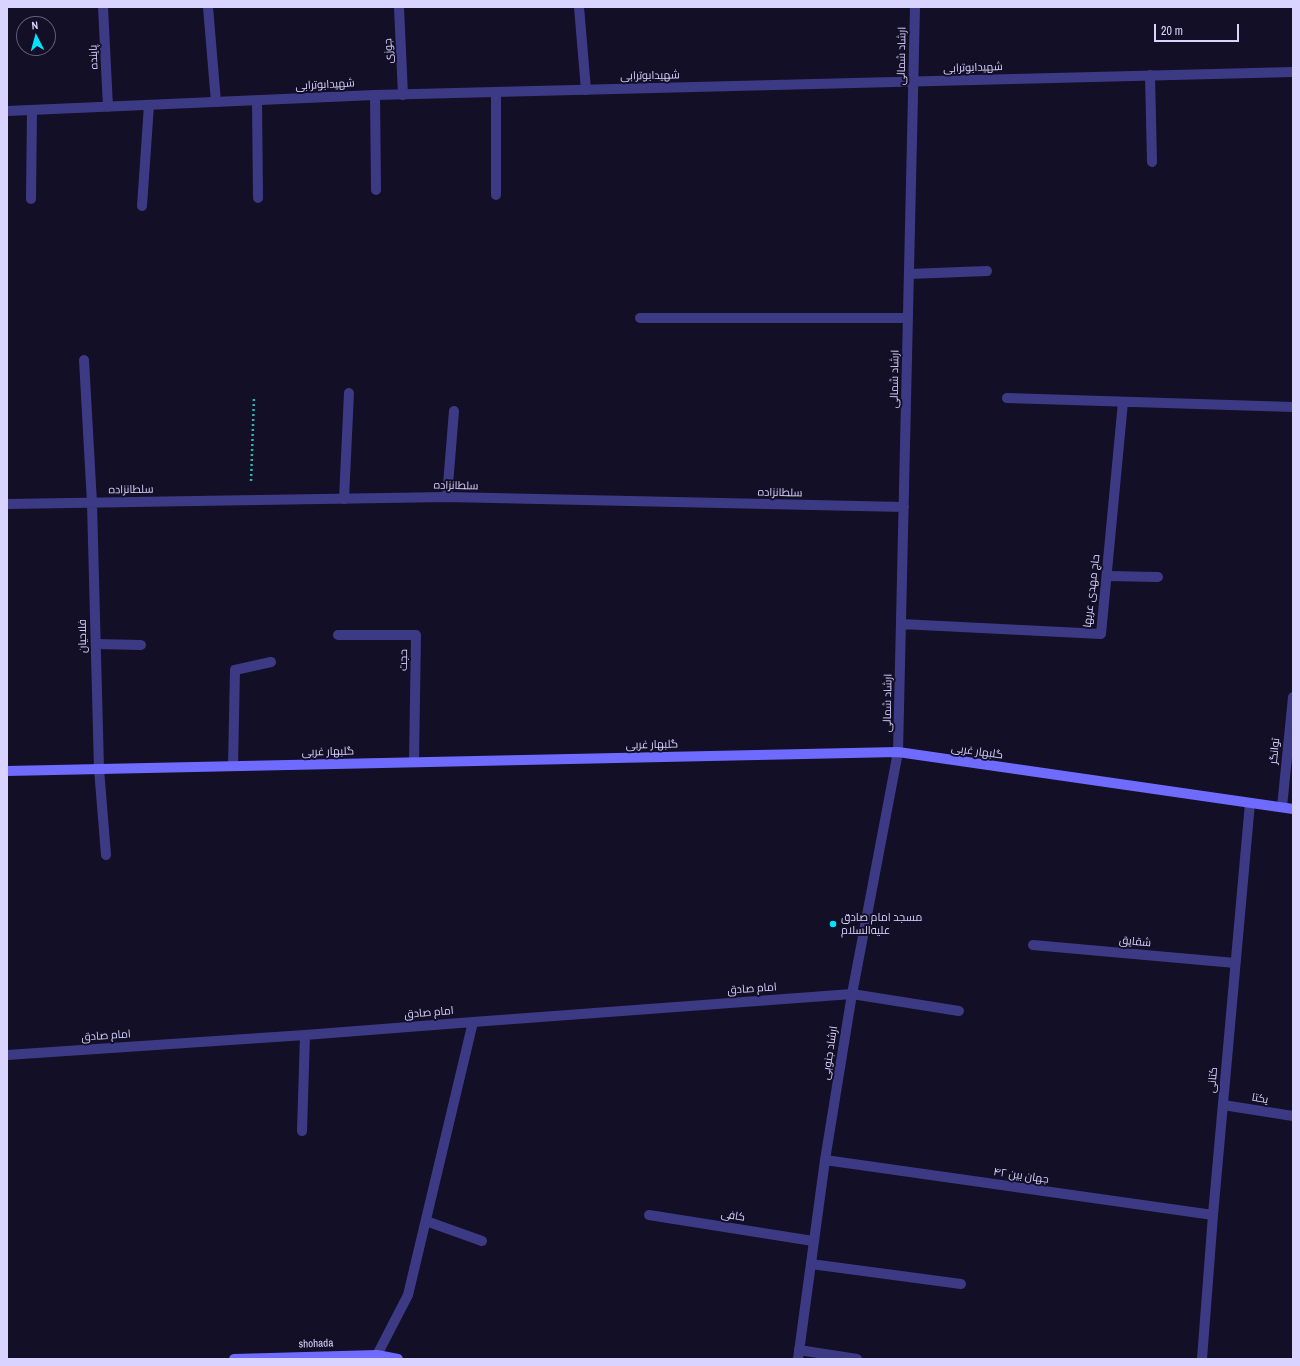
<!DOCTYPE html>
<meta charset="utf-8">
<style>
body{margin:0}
#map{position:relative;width:1300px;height:1366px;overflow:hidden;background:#130f26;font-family:"Archivo Narrow",sans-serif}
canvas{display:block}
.frame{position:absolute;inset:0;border:8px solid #d9d4ff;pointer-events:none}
.north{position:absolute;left:16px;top:16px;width:40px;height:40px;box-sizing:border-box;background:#130f26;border:1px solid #625e7d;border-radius:50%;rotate:354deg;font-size:11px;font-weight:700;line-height:16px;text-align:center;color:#d9d4ff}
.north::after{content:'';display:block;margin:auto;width:14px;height:18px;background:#00e5ff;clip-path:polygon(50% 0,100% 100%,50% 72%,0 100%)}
.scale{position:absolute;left:1154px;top:24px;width:85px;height:18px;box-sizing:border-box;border:2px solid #d9d4ff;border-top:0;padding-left:5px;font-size:12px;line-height:14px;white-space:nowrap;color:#d9d4ff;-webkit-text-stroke:3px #130f26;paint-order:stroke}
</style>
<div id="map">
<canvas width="1300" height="1366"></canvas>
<div class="frame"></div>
<div class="north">N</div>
<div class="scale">20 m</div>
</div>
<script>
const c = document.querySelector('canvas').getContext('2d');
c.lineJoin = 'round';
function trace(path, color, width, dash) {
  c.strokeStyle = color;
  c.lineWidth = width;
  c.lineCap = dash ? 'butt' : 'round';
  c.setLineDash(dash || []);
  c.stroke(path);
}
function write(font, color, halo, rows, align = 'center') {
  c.font = font + ' "Archivo Narrow",Cairo,sans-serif';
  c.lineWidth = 4;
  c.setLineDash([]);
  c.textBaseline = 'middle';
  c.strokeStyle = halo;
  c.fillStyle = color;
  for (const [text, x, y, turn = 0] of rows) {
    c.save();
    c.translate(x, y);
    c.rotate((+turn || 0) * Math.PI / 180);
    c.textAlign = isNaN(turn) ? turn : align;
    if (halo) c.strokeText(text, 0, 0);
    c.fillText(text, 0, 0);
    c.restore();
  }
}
const path = new Path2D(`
 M251,481L254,397`);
const lane = new Path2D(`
 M208,7L216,102
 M399,7L403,95
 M579,7L586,90
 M1150,75L1152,162
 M496,92V195
 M375,95L376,190
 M257,101L258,198
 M31,199L32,110
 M142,206L149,105
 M909,274L987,271
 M84,360L92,503
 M447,497L454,411
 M344,499L349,393
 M1107,576L1158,577
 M338,635H416L414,762
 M96,644L141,645
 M233,766L235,670L271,662
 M99,769L106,855
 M852,994L959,1011
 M1223,1105L1293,1116
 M302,1131L305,1035
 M649,1215L813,1241
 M426,1221L482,1241
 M811,1264L961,1284
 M799,1350L857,1359`);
const street = new Path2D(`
 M103,7L108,107
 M7,111L375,95L1293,72
 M640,318H908
 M1007,398L1293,407
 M92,503L99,769
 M7,504L447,497L904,507
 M901,624L1101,634L1123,402
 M1282,807L1293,697
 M1033,945L1235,963
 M7,1055L305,1035L473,1022L852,994
 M825,1160L1213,1215
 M377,1355L408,1295L473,1022
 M798,1359L825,1160L852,994L898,752L915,7
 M1202,1359L1213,1215L1250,803`);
const secondary = new Path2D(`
 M7,771L898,752L1293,809
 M234,1359L377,1355L398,1359`);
const markers = [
 [833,924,4,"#00e5ff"]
];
const streetNames = [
 ["جوزی",389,51,-93],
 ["ارشاد شمالی",902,56,-89],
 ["پاینده",94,57,-93],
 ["شهیدابوترابی",973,68,-2],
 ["شهیدابوترابی",650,76,-1],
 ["شهیدابوترابی",325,85,-3],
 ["ارشاد شمالی",895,379,-89],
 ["سلطانزاده",456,486,1],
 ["سلطانزاده",131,490,-1],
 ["سلطانزاده",780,493,1],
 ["حاج مهدی عربها",1092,591,-83],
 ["فلاحیان",83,636,-91],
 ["حجت",404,660,-89],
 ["ارشاد شمالی",888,703,-89],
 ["گلبهار غربی",652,745,-1],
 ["توانگر",1275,751,-84],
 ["گلبهار غربی",328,752,-1],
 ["گلبهار غربی",977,752,8],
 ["شقایق",1135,942,5],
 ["امام صادق",752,989,-4],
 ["امام صادق",429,1013,-5],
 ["امام صادق",106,1036,-4],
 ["ارشاد جنوبی",830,1053,-81],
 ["کتانی",1213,1080,-85],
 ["یکتا",1260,1099,10],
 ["جهان بین ۴۲",1021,1176,8],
 ["کافی",733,1216,9],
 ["shohada",316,1344,-2]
];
const poiNames = [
 ["مسجد امام صادق",841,918],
 ["علیه‌السلام",841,931]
];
trace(path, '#2fb8b0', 2.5, [2, 3]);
trace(lane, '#3d3a85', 10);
trace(street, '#3d3a85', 10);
trace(secondary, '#6f6bff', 10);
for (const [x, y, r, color] of markers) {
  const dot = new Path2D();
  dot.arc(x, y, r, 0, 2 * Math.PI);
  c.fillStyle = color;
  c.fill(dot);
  trace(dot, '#130f26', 1.5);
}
write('11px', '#d9d4ff', '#130f26', streetNames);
write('11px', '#d9d4ff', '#130f26', poiNames, 'left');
</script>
